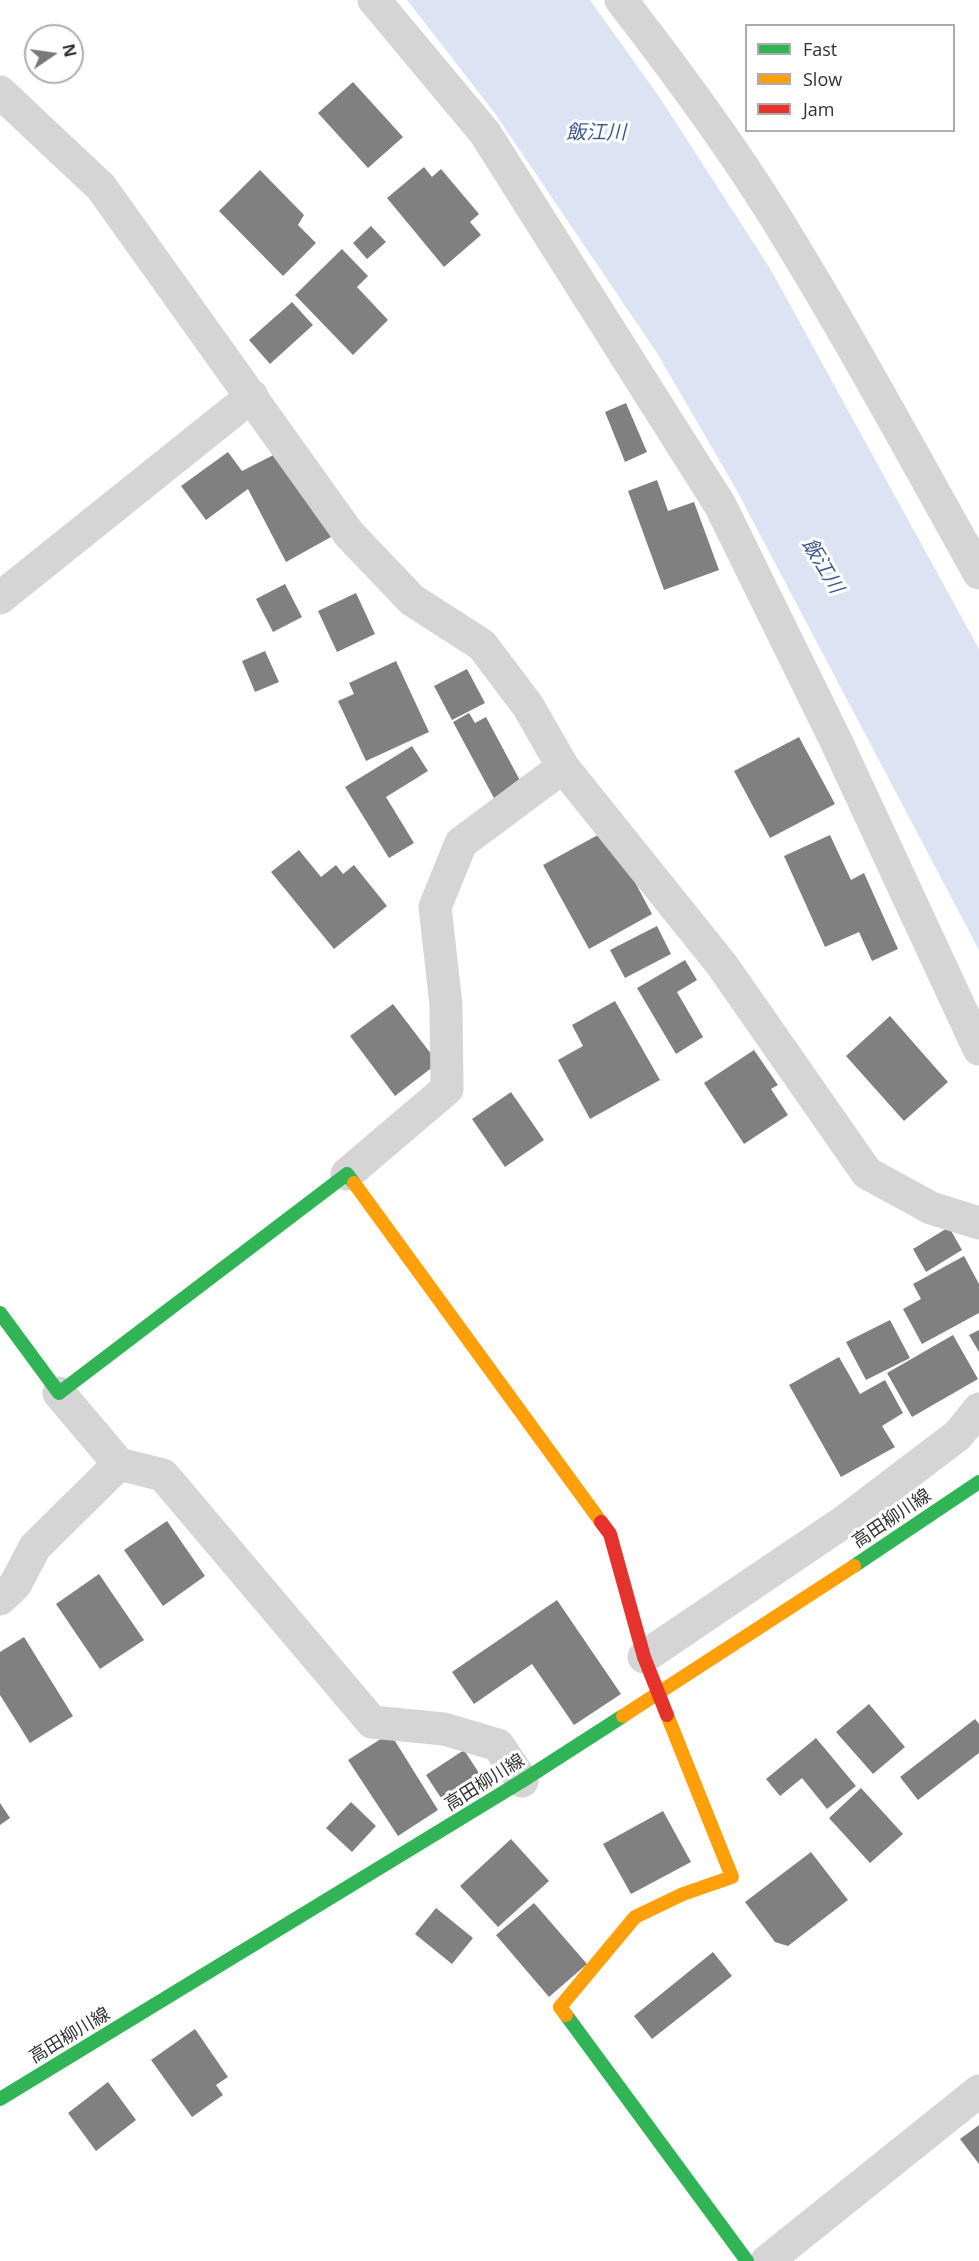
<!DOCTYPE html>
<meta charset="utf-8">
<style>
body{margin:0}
#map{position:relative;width:979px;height:2261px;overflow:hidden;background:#fff;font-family:"Open Sans",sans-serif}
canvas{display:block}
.legend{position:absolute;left:745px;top:24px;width:210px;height:108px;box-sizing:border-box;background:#fff;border:2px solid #adadad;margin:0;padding:8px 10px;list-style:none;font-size:18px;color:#313131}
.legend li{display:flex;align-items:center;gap:12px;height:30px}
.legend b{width:30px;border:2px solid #adadad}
.north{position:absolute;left:24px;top:24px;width:60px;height:60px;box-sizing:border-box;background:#fff;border:2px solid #adadad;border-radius:50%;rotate:77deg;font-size:16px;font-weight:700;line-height:24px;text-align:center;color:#313131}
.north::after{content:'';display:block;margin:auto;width:21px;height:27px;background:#797979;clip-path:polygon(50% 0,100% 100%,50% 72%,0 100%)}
</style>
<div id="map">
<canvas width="979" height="2261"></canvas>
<ul class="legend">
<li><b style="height:8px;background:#30b455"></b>Fast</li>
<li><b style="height:8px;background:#ff9f0a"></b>Slow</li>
<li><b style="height:8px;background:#e5322d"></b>Jam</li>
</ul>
<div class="north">N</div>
</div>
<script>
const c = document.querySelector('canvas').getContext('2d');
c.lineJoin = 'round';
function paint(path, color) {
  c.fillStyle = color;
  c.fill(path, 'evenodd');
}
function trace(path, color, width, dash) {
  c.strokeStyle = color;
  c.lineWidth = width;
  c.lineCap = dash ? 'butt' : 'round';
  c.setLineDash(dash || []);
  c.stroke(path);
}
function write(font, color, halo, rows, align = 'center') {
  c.font = font + ' "Open Sans","Noto Sans JP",sans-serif';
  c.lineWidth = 6;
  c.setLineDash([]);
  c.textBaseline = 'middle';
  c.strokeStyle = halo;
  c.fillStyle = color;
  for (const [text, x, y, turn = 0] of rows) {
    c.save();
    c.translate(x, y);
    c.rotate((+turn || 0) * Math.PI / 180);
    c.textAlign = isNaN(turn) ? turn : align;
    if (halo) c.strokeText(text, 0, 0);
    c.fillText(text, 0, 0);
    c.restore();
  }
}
const water = new Path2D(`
 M407,0H590L660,98L771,270L979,649V950L736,489L657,353L494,112Z`);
const building = new Path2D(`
 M353,82L403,137L368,168L318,113Z
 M424,167L432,177L441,169L479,214L470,222L481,235L444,267L387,198Z
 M260,170L304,215L298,225L316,243L283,276L219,211Z
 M371,226L386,242L367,259L353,243Z
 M342,249L368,276L357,287L388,320L353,355L295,295Z
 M292,302L313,325L270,364L249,340Z
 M626,403L647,452L625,462L605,412Z
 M289,447L331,537L286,562L248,489L206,520L181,486L228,452L242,471Z
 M657,480L668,511L694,502L719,570L664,590L628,491Z
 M285,584L302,617L273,632L256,599Z
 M356,593L375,634L337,652L318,611Z
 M265,651L279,682L255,692L242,661Z
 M396,661L429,732L366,761L338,701L354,694L349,683Z
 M467,669L485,703L452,720L434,686Z
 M469,713L475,723L486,717L523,786L495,800L453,722Z
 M799,737L835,804L770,838L734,771Z
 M412,746L428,771L386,797L414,843L389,858L345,787Z
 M607,830L652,914L589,949L543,865Z
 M830,835L851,880L864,873L898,949L872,961L859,932L825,947L784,856Z
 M299,850L321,877L336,865L343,874L354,865L387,906L334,949L271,872Z
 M657,926L671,954L625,978L610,950Z
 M685,960L697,980L677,992L703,1037L676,1054L637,988Z
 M615,1001L660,1080L590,1119L558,1060L583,1046L572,1025Z
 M393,1004L438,1063L395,1096L350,1036Z
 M890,1016L948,1082L904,1121L846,1056Z
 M754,1050L778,1085L771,1089L788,1115L744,1144L704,1083Z
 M511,1092L544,1140L505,1167L472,1119Z
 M949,1227L962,1250L926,1272L913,1249Z
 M964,1256L979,1284V1313L922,1344L903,1309L921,1299L913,1284Z
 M890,1320L910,1358L866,1380L846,1342Z
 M979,1330V1352L969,1335Z
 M953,1335L978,1379L912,1417L887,1373Z
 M839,1357L860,1394L885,1380L903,1413L882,1426L895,1447L841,1477L789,1385Z
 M167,1521L205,1576L163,1606L124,1550Z
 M99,1574L144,1640L100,1669L56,1604Z
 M557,1600L621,1694L574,1725L532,1664L474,1704L452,1672Z
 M24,1637L73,1716L30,1743L0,1695V1652Z
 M869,1704L905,1747L873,1774L836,1732Z
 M975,1719L979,1724V1753L918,1800L900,1777Z
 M390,1733L438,1810L398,1836L348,1760Z
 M816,1738L856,1786L827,1809L802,1778L780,1796L766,1779Z
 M464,1750L481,1776L443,1801L426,1775Z
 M861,1788L903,1834L870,1863L829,1818Z
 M351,1802L376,1826L352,1852L326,1828Z
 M0,1803L10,1818L0,1825Z
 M663,1811L691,1862L631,1894L603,1844Z
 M511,1839L549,1881L498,1927L460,1886Z
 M811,1852L848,1900L788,1946L775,1942L745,1902Z
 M534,1903L587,1964L549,1997L496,1935Z
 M436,1908L473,1938L452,1964L415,1934Z
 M713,1952L732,1976L652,2039L634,2016Z
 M195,2029L228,2077L216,2085L223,2095L192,2117L151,2060Z
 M108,2082L136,2120L96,2151L68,2113Z
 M979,2125V2164L960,2139Z`);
const street = new Path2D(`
 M374,0L485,133L720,505L836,741L979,1049
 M621,0C673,67 729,143 774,215C846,331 912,453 979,573
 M0,92L101,187L349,534L412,600L482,645L528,706L563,767L722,965L867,1173L931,1208L979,1223
 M0,598L252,396
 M347,1174L447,1089L446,1005L435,907L461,843L563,767
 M59,1393L119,1464L163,1475L372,1722L444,1729L498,1745L522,1781
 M0,1599L15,1585L35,1547L119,1464
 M644,1657L845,1521L958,1435L979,1409
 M767,2261L979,2091`);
const fast = new Path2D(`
 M0,1313L59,1393L347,1174L354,1183
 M854,1566L979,1482
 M566,2015L747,2261
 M0,2099L522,1781L623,1716`);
const slow = new Path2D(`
 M354,1183L601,1522
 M623,1716L854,1566
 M566,2015L560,2007L635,1917L683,1894L732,1877L667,1715`);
const jam = new Path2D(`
 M601,1522L610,1534L644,1657L667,1715`);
const streetNames = [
 ["高田柳川線",892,1519,-34],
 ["高田柳川線",485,1783,-32],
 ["高田柳川線",70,2036,-31]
];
const waterNames = [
 ["飯江川",596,133],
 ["飯江川",822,566,59]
];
paint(water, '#dce3f2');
paint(building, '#808080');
trace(street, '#d5d5d5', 33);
trace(fast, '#30b455', 14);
trace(slow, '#ff9f0a', 14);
trace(jam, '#e5322d', 14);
write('18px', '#313131', '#fff', streetNames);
write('italic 20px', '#415b91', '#fff', waterNames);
</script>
